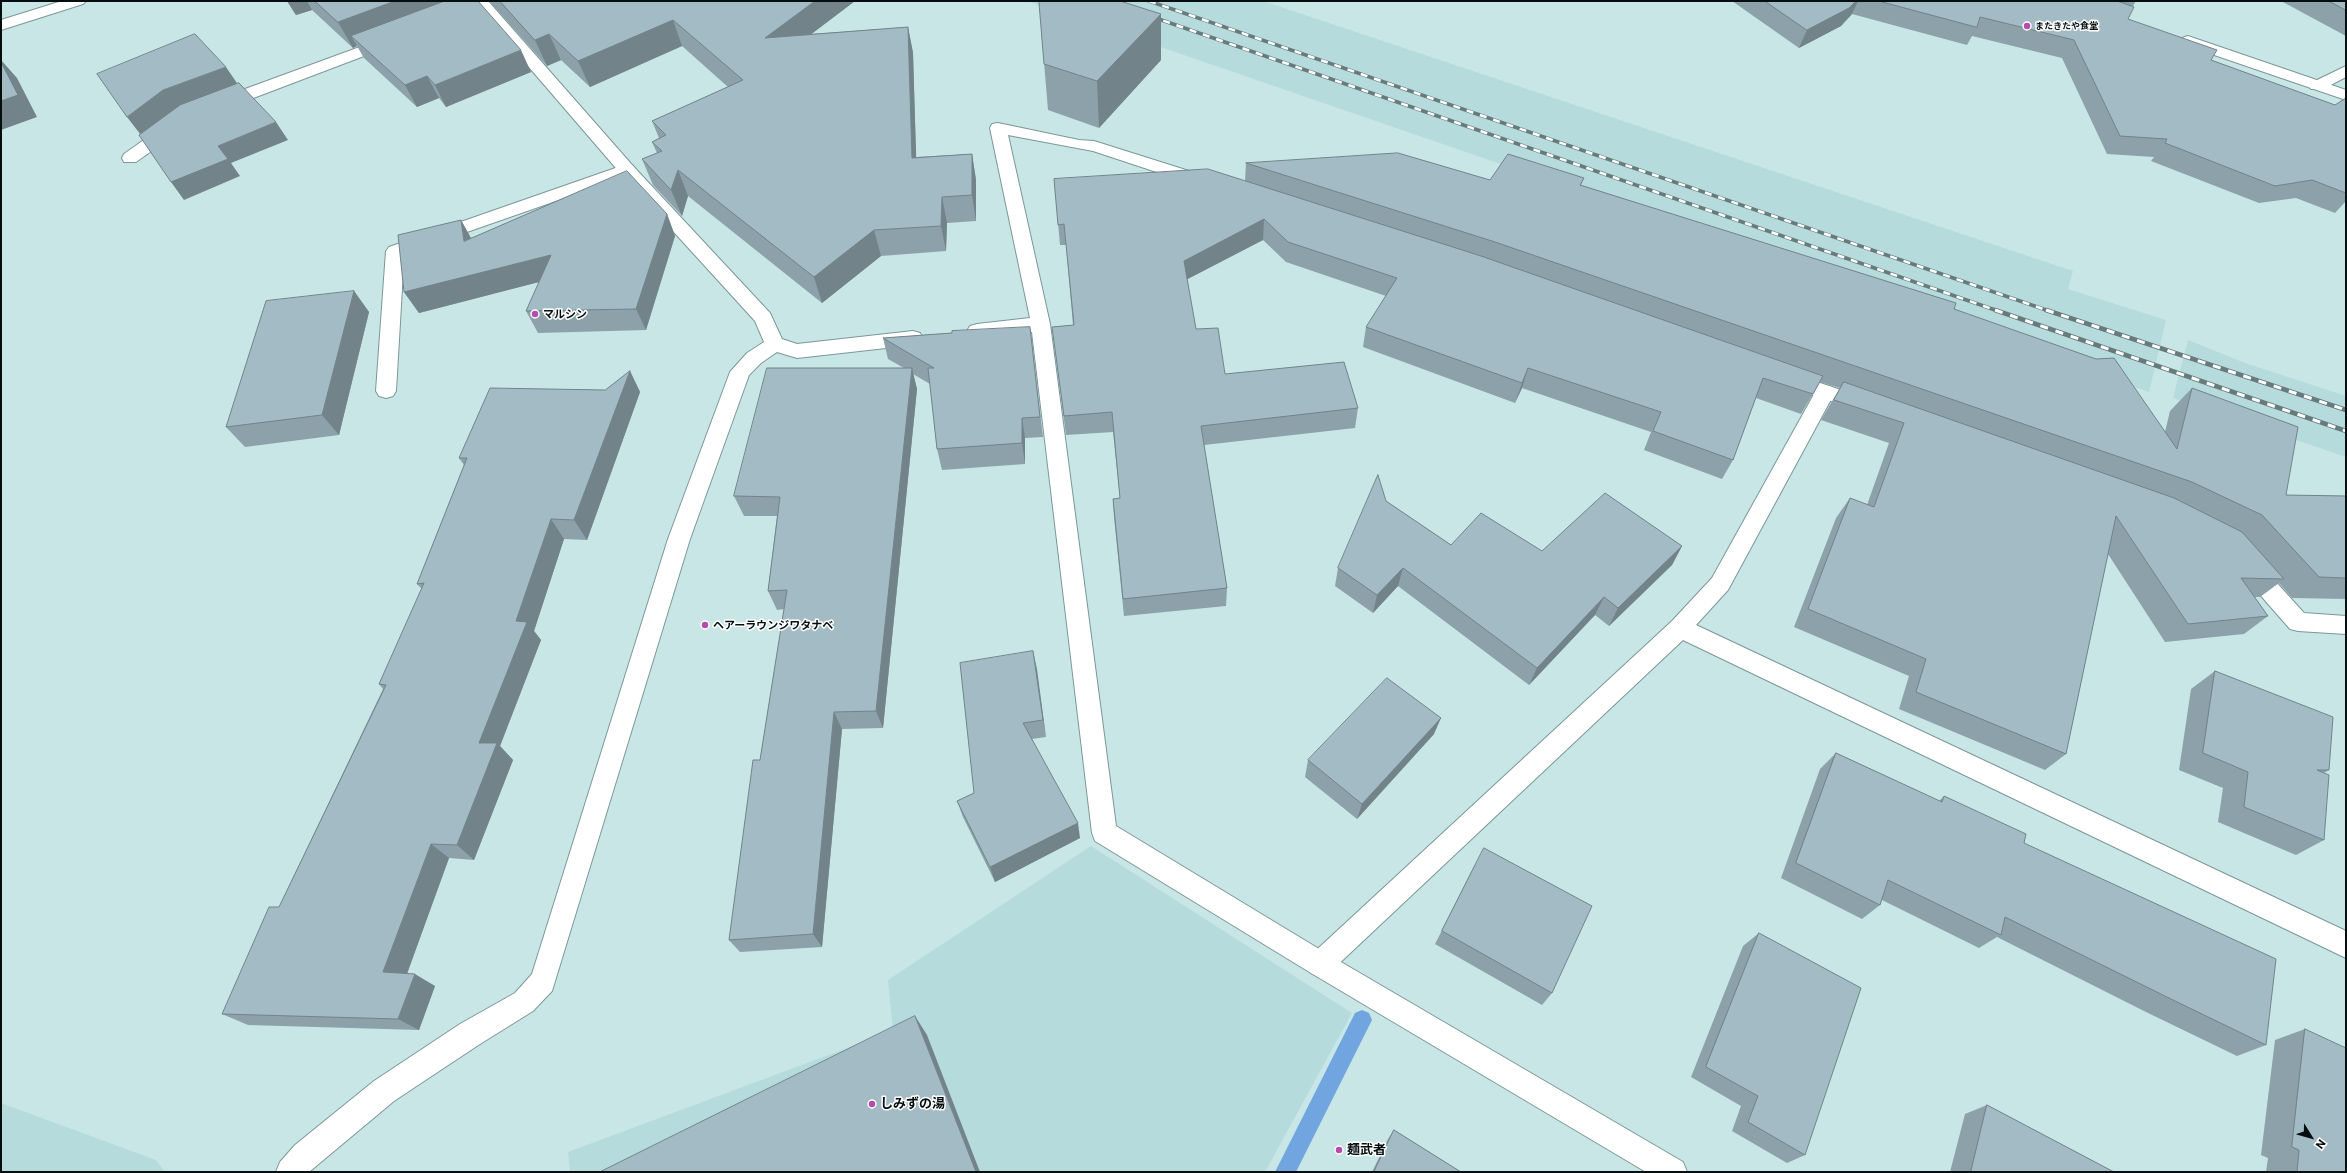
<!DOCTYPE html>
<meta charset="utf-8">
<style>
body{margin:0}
#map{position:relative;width:2347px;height:1173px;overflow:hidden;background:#c9e6e7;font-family:Commissioner,sans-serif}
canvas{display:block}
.frame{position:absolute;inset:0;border:2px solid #050e0f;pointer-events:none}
.north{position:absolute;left:2291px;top:1117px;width:40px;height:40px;-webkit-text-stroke:3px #fff;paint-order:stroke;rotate:127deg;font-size:11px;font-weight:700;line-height:16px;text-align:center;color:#050e0f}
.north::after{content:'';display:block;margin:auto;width:14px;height:18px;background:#050e0f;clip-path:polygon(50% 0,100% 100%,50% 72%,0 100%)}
</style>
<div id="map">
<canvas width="2347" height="1173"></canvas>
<div class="frame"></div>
<div class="north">N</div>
</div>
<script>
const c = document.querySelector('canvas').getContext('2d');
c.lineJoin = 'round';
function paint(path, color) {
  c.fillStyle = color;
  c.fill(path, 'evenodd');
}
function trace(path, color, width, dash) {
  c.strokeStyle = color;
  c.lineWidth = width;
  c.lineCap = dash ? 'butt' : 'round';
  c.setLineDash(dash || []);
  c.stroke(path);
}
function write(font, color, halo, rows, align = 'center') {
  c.font = font + ' Commissioner,"Noto Sans JP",sans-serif';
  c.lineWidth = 3;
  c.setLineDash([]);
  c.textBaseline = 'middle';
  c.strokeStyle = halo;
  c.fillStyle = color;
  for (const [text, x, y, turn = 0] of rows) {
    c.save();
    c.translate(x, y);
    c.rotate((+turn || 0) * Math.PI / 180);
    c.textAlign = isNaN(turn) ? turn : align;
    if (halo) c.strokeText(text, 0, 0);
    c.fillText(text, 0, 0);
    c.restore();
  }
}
const built = new Path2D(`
 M1027,1H1263L2073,271L2068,289L2166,320L2149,392L1800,267Z
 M2188,340L2245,363L2346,396V457L2173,398Z
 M1091,846L1352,1013L1265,1172H570L568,1152L893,1031L888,980Z
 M1,1103L156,1160L165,1172H1Z`);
const stream = new Path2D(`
 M1362,1010L1369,1013L1372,1020L1296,1172H1275L1355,1013Z`);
const lane = new Path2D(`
 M387,37L393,39L395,42L393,45L227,108H215L213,104L215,100Z
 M171,124L177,125L179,129L177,133L136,162H124L122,158L124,154L165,125Z
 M627,164L633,166L636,170L633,174L404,254L396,391L393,396L386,398L379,396L376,391L386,251L389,247Z
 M1825,385L1832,387L1835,392L1728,590L1696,625L2346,931V958L1683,640L1329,973L1320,977L1311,973L1307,964L1311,955L1672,621L1712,578L1818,387Z
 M2249,558L2257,561L2304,613L2346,616V634L2298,631L2290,629L2241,573L2238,567L2241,561Z`);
const street = new Path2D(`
 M472,1H488L633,166L770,313L782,339L797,344L913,331L920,333L923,338L920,343L913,345L797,358L777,352L761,363L749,375L690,539L552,991L533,1011L480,1044L394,1101L309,1172H276L280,1162L295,1145L374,1081L460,1024L515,993L532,974L668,539L730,372L747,353L764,342L755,321L621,174Z
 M2346,66V77L2323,89H2311L2309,86L2311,83Z
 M998,123L1079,140L1094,141L1208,177L1211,181L1208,185L1202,187L1093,151L1008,135L1050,324L1116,826L1329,955L1683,1162L1687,1172H1646L1311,973L1095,841L1092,833L1032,332L977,338L970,336L967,331L970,326L977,324L1030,318L990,128L992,124Z
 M1788,372L1870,400L1873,405L1870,410L1863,412L1781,384L1778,379L1781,374Z`);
const secondary = new Path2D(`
 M62,1H86L83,4L1,30V20Z
 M2188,36L2346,90V100L2182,44L2180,41L2182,38Z`);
const railFar1 = new Path2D(`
 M1149,1L2049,311
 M1150,16L1998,311`);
const rail = new Path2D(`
 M1995,310L2346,431
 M2046,310L2346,410`);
const wall = new Path2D(`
 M287,1H478L531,72L446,107L439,98L417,107L364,58L357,46L353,48L312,10L296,15Z
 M489,1H855L811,34L908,27L913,53L916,157L972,154L976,180V221L947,223L946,251L881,256L822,303L688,196L682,216L653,185L642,159L657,153L652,142L659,138L652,121L728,87L682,46L590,87L561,60L547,66Z
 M1732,1H2136L2133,6L2128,19L2211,60L2335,105L2346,98V201L2335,213L2296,198L2259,203L2151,161L2154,157L2107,154L2062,58L1972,36L1967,45L1852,14L1841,26L1799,48Z
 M2281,1H2346V36Z
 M1039,3L1161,14V60L1099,128L1048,110Z
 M1246,163L1490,180L1584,178L1581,185L1954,309L2165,432L2170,411L2192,388L2286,495L2346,496V599L2292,598L2279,583L2260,597H2255L2268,616L2244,634L2165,642L2108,554L2066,754L2045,770L1899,709L1909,676L1794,627L1836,518L1850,498L1867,505L1889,443L1821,420L1831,403L1840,388L1820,382L1801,414L1756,398L1733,460L1722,479L1644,450L1651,432L1522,388L1515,403L1363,347L1366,327L1386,296L1286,262L1263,240L1187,279L1196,329L1225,374L1358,408L1355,428L1204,445L1227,588L1226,606L1124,616L1114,517L1113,499L1120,498L1113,432L1066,435L1052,327L1073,325L1066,245H1060L1054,179L1245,181Z
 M667,214L675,236L646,330L538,333L526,311L539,282L419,313L404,292L461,220L471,238Z
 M354,291L369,312L339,435L245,447L226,427Z
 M1030,327L1043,437L1025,438V464L942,470L937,449L930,384L913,374L917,389L883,728L842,729L822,947L740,952L729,940L760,760L784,609L777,610L768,591L777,516H744L734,496L904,368L888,359L883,338Z
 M630,371L640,392L587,540L564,539L534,631L541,640L500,746L513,760L474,860L449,858L407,973L435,986L419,1030L248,1025L222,1014L279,907L383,689L379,684L422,589L417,584L464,465L459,458L605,390Z
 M1386,501L1451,545L1542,551L1682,546L1672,565L1609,626L1595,615L1529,685L1398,586L1373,613L1335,586L1338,568Z
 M1033,651L1046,737L1032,739L1080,838L995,882L963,817L957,801L974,793Z
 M2215,671L2329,770L2324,773V840L2296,855L2218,822L2223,788L2179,770L2191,689Z
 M1434,734L1357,819L1305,777L1308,760Z
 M1836,753L1939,801L1944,796L2024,843L2266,1045L2237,1056L2146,1012L1997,937L1979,948L1882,900L1880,905L1862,919L1781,878L1820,769Z
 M1476,863L1552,993L1542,1005L1435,944Z
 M1759,933L1805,1155L1787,1163L1732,1131L1741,1106L1691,1077L1743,946Z
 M2305,1029L2346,1172H2266L2268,1158L2261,1155L2275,1040Z
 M1987,1105L2114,1172H1950L1965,1114Z
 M1394,1130L1461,1172H1372L1388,1139Z`);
const shadedWall = new Path2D(`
 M287,1H307L312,10L296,15Z
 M395,1H472L351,36L357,46L353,48L338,22Z
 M815,1H855L772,64L765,38Z
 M1856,1H1858L1852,14L1841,26L1799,48L1807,30Z
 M1161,14V60L1099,128L1097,81Z
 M673,20L682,46L590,87L578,61Z
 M908,27L913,53L917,184L912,158Z
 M549,34L561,60L547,66L535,40Z
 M521,50L531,72L446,107L435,85Z
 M1,60L17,78L37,117L1,130Z
 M226,67L241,89L144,139L127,117L163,90Z
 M427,76L439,98L417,107L405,85Z
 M276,122L288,140L231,163L240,176L184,200L171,182L218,146Z
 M972,154L976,180V221L972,195Z
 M678,170L688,196L682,216L671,190Z
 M942,197L947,223L946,251L941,226Z
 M667,214L675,236L646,330L636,309Z
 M1264,219L1263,240L1184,281V261Z
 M461,220L473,242L464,241Z
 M874,230L881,256L822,303L814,277Z
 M551,255L562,276L419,313L404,292Z
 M354,291L369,312L339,435L322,415Z
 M912,368L917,389L883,728L876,711Z
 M1528,368L1522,388L1515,403L1522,383Z
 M630,371L640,392L587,540L574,520Z
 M1022,418L1025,438V464L1022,443Z
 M551,519L564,539L534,631L541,640L500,746L513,760L474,860L457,845L479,743L516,621Z
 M1682,546L1672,565L1609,626L1618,608Z
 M1403,568L1398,586L1373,613L1377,595Z
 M1604,597L1595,615L1529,685L1537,668Z
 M1033,651L1037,669L1046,737L1043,720Z
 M834,712L842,729L822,947L813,934Z
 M1441,718L1434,734L1357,819L1362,804Z
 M1078,823L1080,838L995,882L990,867Z
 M431,844L449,858L403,985L383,972Z
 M415,974L435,986L419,1030L398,1019Z
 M915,1016L927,1035L980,1172H976Z`);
const building = new Path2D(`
 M315,1H395L338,22Z
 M445,1H478L521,50L435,85L427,76L405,85L351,36Z
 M500,1H815L765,38L908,27L912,158L972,154V195L942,197L941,226L874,230L814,277L678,170L671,190L642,159L662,151L652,142L666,135L652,121L743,80L673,20L578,61L549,34L535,40Z
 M1040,1H1120L1161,14L1097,81L1044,64L1039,3Z
 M1765,1H1856L1849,8L1807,30Z
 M1879,1H2117L2134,7L2128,19L2217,50L2211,60L2335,105L2346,98V193L2312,180L2275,186L2165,143L2167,139L2120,136L2074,40L1980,17L1977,27Z
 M2329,1H2346V10Z
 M195,34L226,67L163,90L127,117L97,74Z
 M1,62L18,95L1,101Z
 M239,83L276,122L218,146L228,159L171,182L139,135L180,105Z
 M1398,153L1490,180L1508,154L1584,178L1580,185L1956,303L1954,309L2096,359L2114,358L2177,449L2192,388L2298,427L2286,495L2346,496V578L2319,577L2262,515L2192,482L1495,242L1246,163Z
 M1208,169L1481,256L1823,376L1813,394L1763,378L1733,460L1653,431L1661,412L1528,368L1522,383L1366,327L1397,278L1288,242L1264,219L1184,261L1196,329L1218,328L1225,374L1344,362L1358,408L1201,426L1227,588L1123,599L1113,499L1120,498L1112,412L1064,416L1052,327L1074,325L1064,224L1058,225L1054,179Z
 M627,171L667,214L636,309L526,311L551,255L404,292L398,235L461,220L464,241Z
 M354,291L322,415L226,427L266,301Z
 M1030,327L1040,417L1022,418V443L937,449L928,368H934L883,338L952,333V331Z
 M767,368H912L876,711L834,712L813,934L729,940L753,760H760L787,590L768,591L780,497L734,496Z
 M630,371L574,520L551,519L516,621L527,622L479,743H497L457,845L431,844L383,972L415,974L398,1019L222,1014L269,907H279L386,685L379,684L424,583L417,584L467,458H459L490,388L605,390Z
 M1844,382L2174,498L2242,532L2284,579L2241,578L2268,616L2188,624L2116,516L2066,754L1916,692L1926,659L1808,609L1850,498L1874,507L1904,423L1834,400Z
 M1378,475L1386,501L1451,545L1481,513L1542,551L1605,493L1682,546L1618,608L1604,597L1537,668L1403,568L1377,595L1338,568Z
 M1033,651L1043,720L1023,723L1078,823L990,867L957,801L974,793L960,663Z
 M2215,671L2333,717L2329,770H2317L2329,775L2324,840L2244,807L2248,772L2203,753Z
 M1387,678L1441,718L1362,804L1308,760Z
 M1836,753L1942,802L1944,796L2026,834L2024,843L2276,959L2266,1045L2173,1000L2005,917L2001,935L1888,880L1880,905L1796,863Z
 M1484,848L1592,906L1552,993L1442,931Z
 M1759,933L1861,988L1805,1155L1748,1122L1758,1096L1706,1067Z
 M915,1016L976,1172H600Z
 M2305,1029L2346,1048V1172H2297L2299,1150L2292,1147Z
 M1987,1105L2114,1172H1971Z
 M1394,1130L1461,1172H1374Z`);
const markers = [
 [2027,26,4,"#b64cae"],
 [535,314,4,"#b64cae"],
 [705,625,4,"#b64cae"],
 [872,1104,4,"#b64cae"],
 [1339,1150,4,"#b64cae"]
];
const farPoinames = [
 ["またきたや食堂",2035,26]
];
const poiNames = [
 ["マルシン",543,314],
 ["ヘアーラウンジワタナベ",713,625]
];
const nearPoinames = [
 ["しみずの湯",880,1104],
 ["麺武者",1347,1150]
];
paint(built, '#b5dbdc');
paint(stream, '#70a5df');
trace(lane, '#7c9798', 2);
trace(street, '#7c9798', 2);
trace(secondary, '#7c9798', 2);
paint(lane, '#fff');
paint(street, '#fff');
paint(secondary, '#fff');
trace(railFar1, '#687b7c', 3.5);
trace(rail, '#687b7c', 4.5);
trace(railFar1, '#fff', 2.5, [7]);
trace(rail, '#fff', 3, [8]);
paint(wall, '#8ca1a9');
paint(shadedWall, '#72838a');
paint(building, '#a3bbc5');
trace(building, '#72838a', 1);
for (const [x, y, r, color] of markers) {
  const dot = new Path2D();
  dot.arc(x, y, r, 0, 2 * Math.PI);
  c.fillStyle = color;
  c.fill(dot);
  trace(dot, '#fff', 1.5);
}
write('bold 9px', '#050e0f', '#fff', farPoinames, 'left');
write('bold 11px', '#050e0f', '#fff', poiNames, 'left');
write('bold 13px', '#050e0f', '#fff', nearPoinames, 'left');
</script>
